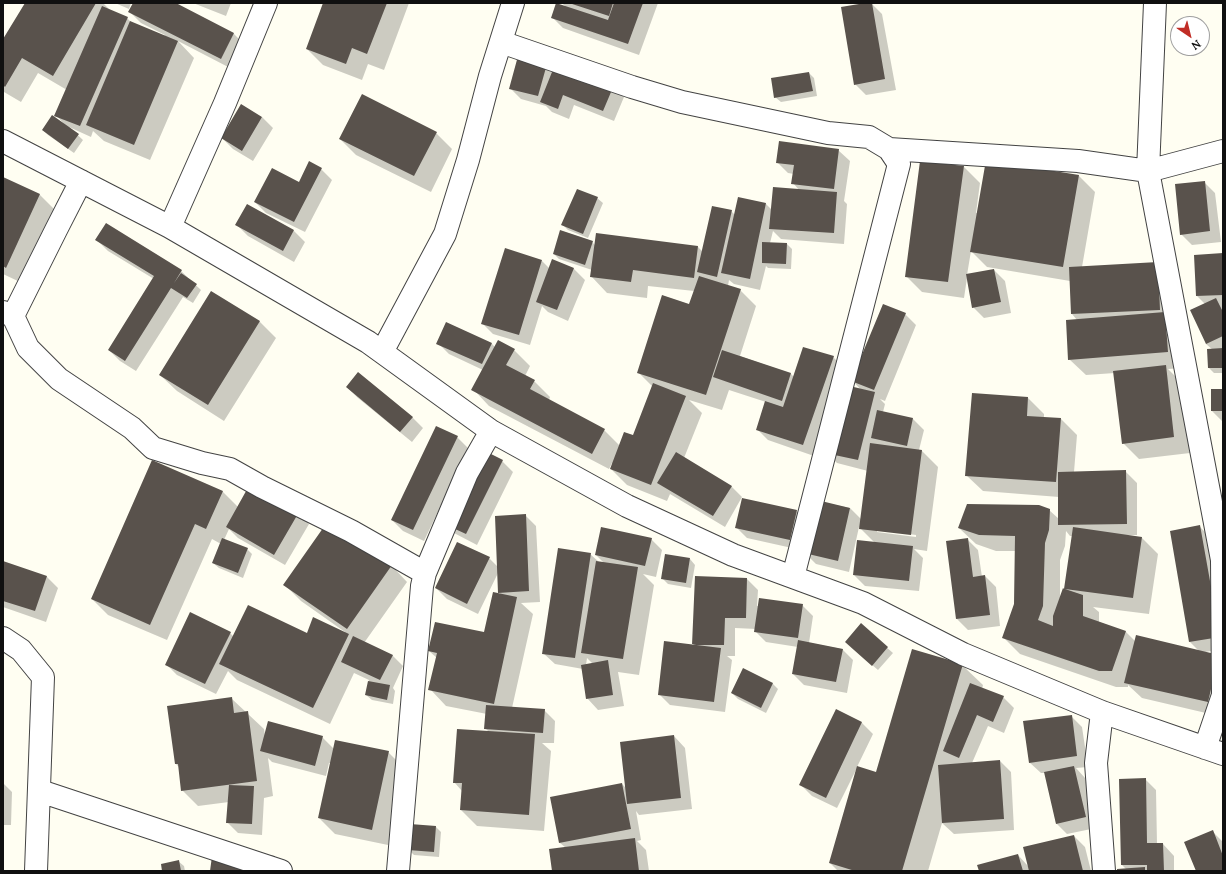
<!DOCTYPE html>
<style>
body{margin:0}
#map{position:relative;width:1226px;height:874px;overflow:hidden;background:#fffef2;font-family:Lora,serif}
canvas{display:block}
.frame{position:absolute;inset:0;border:4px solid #101010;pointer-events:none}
.north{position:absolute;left:1170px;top:16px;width:40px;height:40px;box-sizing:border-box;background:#fff;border:1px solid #9f9f9f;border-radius:50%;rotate:145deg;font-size:11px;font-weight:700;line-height:16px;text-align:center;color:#101010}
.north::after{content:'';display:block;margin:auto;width:14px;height:18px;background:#c12d26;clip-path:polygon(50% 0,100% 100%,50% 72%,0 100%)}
</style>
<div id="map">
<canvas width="1226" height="874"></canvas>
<div class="frame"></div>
<div class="north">N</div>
</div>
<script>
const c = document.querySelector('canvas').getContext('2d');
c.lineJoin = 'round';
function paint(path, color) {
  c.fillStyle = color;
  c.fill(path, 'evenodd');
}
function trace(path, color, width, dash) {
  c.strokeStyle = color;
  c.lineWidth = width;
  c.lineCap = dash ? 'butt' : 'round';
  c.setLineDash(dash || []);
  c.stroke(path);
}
const shadow = new Path2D(`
 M26,3H103L110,10L127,18L132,23L164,36L165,35L141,23L130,12L134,3H174L234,34L245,45L232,69L178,41L194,58L150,160L104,141L93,131L91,137L69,127L83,140L74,153L48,135L43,130L64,124L56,115L67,90L38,73L21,102L4,92L3,94V41Z
 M115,3H131L129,9Z
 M193,3H231L226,16Z
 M324,3H409L384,70L368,64L362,80L323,65L307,49Z
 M562,3H658L639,55L563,28L552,17L565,6Z
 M871,3L882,14L896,90L866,95L855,84Z
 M518,58L613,86L624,97L614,121L574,105L569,119L552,112L546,106L521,99L510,88Z
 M809,73L814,78L817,96L781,102L775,97Z
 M262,117L273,128L253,161L233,149L222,138Z
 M436,133L452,149L431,192L356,155L340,139Z
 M838,150L850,161L844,201L847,204L844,244L781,239L773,231L770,243L787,244L792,249L791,269L768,268L766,266L760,290L734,284L729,280L728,286L740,290L756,306L740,356L791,374L794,377L833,357L844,368L814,456L768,440L757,429L766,402L729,390L722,410L689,400L702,413L684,458L731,486L742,497L725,527L670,494L667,501L627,485L611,469L613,464L612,463L609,469L489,406L473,389L483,370L449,354L438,343L447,323L492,344L495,347L514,350L530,366L525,376L534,381L550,397L549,400L604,430L620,446L634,436L653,387L639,373L690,305L694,291L648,286L647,298L607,293L591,276L592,270L559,259L554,254L592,242L595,245L698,247L703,252L731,211L735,215L766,204L772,210L799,190L793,183L794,174L788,173L777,162Z
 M964,167L980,183L976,213H978L1079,176L1095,192L1082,267L1158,263L1184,368L1168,369L1181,382L1190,453L1139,459L1123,443L1115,373L1086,375L1069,359L1077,320L1072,314L1070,281L987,267L971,251L967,275L994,270L1005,281L1011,313L984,318L973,307L967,278L964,298L922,292L906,276Z
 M321,169L332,180L305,232L266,213L255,202L299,183Z
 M3,178L40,195L56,211L22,283L3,274Z
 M1204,182L1215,193L1221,242L1192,245L1181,234Z
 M597,198L603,203L588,238L568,230L563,225Z
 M247,206L294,231L305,242L294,262L248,236L237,225Z
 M97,240L181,271L201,290L193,303L183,297L136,371L120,361L109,350L154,279L108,251Z
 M1223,254V373H1214L1209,368L1213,350L1206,344L1205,304L1197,296Z
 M542,261L550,269H574L585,280L568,321L548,312L542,306L530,345L493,334L482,323Z
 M212,293L260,322L276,338L224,421L177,391L160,375Z
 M905,314L916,325L885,401L880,399L885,404L883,412L913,419L924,430L919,450L922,451L938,467L927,551L914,549L923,558L919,591L865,586L854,575L875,543L859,527L849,572L816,564L805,553L817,501L850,508L862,520L868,471L837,463L826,452L861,390L852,380ZM877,530L916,535V537L877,532Z
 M347,387L412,417L423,428L412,442L358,398Z
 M1223,390V422L1212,411Z
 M1028,398L1044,414V418L1061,419L1077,435L1074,472H1126L1137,483V535H1128V536L1142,538L1158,554L1149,614L1093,607L1099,612V622L1126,632L1135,641L1199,651L1190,642L1171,532L1200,527L1211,538L1223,649L1205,652L1223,717L1142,698L1128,685V687H1116L1020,654L1004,638L1015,605L1016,551H996L976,544L959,528L1049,510L1059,519V497L983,491L966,475ZM1066,531L1070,536H1073L1065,590L1060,600V560L1065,546Z
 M437,427L457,437L468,448L424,541L403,531L392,520Z
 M502,461L513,472L477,545L454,533L443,522Z
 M222,491L238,507L298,513L309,524L285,565L238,538L229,529L224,540L247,549L252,554L243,578L219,568L213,563L221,544L212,539L167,640L108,615L92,599Z
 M796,511L807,522L801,550L747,538L736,527Z
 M525,515L536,526L540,602L521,603L533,614L512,708L544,710L555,721L554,743H542L551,751L544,831L477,826L461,810L462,791L454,782L489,732L485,728L487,714L446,706L430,689L437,658L429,651L484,634L501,595L499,592L498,573L478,614L447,599L436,588L489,558L498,567Z
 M651,539L662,550L656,577L643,574L654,585L639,675L618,672L624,706L598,710L587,698L583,669L555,664L543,653L590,554L599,562L604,563L596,555ZM587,658L593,664L586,665Z
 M967,539L978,550L982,577L985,576L996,587L1000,626L968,630L957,619Z
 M690,559L695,565L691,588L668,584L662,578Z
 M3,562L47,577L58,588L46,622L3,607Z
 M391,565L407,582L364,643L392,655L403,666L393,688L395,691L393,704L372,700L366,695L369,680L354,673L330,724L237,680L228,671L216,694L177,675L166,664L230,633L234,637L345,633V632L301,601L285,585Z
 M747,579L758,590L757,606L802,605L813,616L809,643L842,649L853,660L847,693L804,685L793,674L798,647L766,642L755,631L756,629L735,628V656H727L732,660L725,712L670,705L659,694L693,646Z
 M861,625L893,653L878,670L851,647Z
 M962,665L983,685L982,689L1003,697L1014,708L1004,733L988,726L972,763L1000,761L1011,772L1014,830L954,834L942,823L928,871H838L830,863L857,768L837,808L812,796L801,785L836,711L862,723L873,734L857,767L876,773Z
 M744,670L773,684L778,689L766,713L738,699L732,693Z
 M232,699L264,729L265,736L322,737L334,749L388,752L404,768L388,845L335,834L319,818L331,763H329L326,776L272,762L268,758L273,796L264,798L262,835L238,833L227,822L229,802L198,806L182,790L179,767L176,764Z
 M1071,716L1082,727L1088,767L1076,768L1085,778L1096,828L1067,834L1056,823L1046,773H1041L1029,762Z
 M674,736L685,748L692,809L639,815L636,811L641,840L637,841L646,850L649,871H553L566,848L560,843L552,798L622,784L627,789Z
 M1145,779L1156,790L1157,844H1163L1174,856V871H1118L1127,870L1122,865Z
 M3,783L12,792L11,825H3Z
 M436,827L441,832L439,857L414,855L409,850Z
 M1212,831L1223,842V871H1197Z
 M1074,836L1085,847L1091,871H980L1018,855L1028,866Z
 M178,861L184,866L185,871H163Z`);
const building = new Path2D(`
 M25,3H96L53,76L22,58L5,87L3,85V39Z
 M133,3H176L234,33L221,59L128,12Z
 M323,3H387L367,54L352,48L346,64L306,49Z
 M556,3L608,20L614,3H643L628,44L551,18Z
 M569,3H613L609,16Z
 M865,3H872L885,79L854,85L841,7Z
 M102,6L128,17L80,126L54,116Z
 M130,21L178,41L134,145L86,125Z
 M518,56L547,64L538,96L509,89Z
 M556,62L614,85L603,111L563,95L558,109L540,102Z
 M809,72L813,91L774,98L771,78Z
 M362,94L437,132L414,176L339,139Z
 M241,104L262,117L242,151L221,138Z
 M52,115L79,134L68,149L42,130Z
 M779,141L839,149L834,189L791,184L794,165L776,163Z
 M986,160L1079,175L1063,267L970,252Z
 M309,161L322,168L294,222L254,202L272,168L299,182Z
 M920,161L964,166L948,282L905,277Z
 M3,177L40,194L6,268L3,266Z
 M1205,181L1210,231L1180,235L1175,184Z
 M773,187L837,192L834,233L769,229Z
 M577,189L598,197L583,234L561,225Z
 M738,197L766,203L750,279L721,273Z
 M247,204L294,230L283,251L235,225Z
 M712,206L732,210L717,277L697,272Z
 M106,223L182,270L174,283L181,273L197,284L187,298L171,288L125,361L108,350L154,276L95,240Z
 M560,230L593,241L585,265L553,254Z
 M596,233L698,246L694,278L633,270L631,282L590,277Z
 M762,242L787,243L786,264L762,263Z
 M505,248L542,260L519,335L481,324Z
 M1223,253V295L1196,296L1194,255Z
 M552,259L574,268L557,310L536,302Z
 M1158,262L1160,310L1071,314L1069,267Z
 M994,269L1001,302L972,308L966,274Z
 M699,276L741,289L706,395L637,373L662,295L689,304Z
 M211,291L260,321L208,405L159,375Z
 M1216,298L1223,312V336L1206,344L1190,310Z
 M883,304L906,313L874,390L851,381Z
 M1165,312L1168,352L1068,360L1066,320Z
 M446,322L492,343L482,364L436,344Z
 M498,340L515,349L506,365L535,380L530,389L605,429L592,454L471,390Z
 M803,347L834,356L803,445L756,430L765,401L783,407Z
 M1223,348V368H1208L1207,349Z
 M722,350L791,373L782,401L713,377Z
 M1166,365L1174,437L1122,444L1113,371Z
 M358,372L413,417L400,432L346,387Z
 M653,383L686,396L651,485L610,469L624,432L633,435Z
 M841,384L875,392L858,460L825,453Z
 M1211,389H1223V411H1211Z
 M972,393L1028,397L1027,416L1061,418L1056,482L965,476Z
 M877,410L913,418L907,446L871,438Z
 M436,426L458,436L413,530L391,520Z
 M870,443L922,450L911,535L859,529Z
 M479,448L503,460L466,534L442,523Z
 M676,452L732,486L713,516L657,483Z
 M152,460L223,491L206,529L195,524L150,625L91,599Z
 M1126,470L1127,524L1058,525V472Z
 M250,484L299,512L274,555L226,527Z
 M742,498L797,510L790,540L735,528Z
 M817,500L850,508L838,561L804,553Z
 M967,504L1039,505L1050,509L1049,530L1045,543L1043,606L1038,620L1053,626V616L1063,588L1064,589L1073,527L1142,537L1133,598L1065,589L1083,595V616L1126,631L1112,671H1099L1002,638L1014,604L1015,536L979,535L958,528Z
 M526,514L529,591L498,593L495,516Z
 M328,521L392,565L347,629L283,585Z
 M1200,525L1220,637L1189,642L1170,531Z
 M601,527L652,538L645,566L595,555Z
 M222,538L248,548L238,573L212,563Z
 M968,538L973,577L985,575L990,615L956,619L946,541Z
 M857,540L913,546L909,581L853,575Z
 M457,542L490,557L467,604L435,588Z
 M558,548L591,553L575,658L542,654Z
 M665,554L690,558L686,583L661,579Z
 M3,561L47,576L35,611L3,601Z
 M596,561L638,567L623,659L581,653Z
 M695,576L747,578L746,618H725L724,645H692Z
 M493,592L517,597L494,704L428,690L437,653L428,651L435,622L484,632Z
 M759,598L803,604L798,638L754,632Z
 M248,605L307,633L313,617L349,634L313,708L219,664Z
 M190,612L231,632L205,684L165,665Z
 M861,623L888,647L872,666L845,642Z
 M1136,635L1219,655L1208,702L1124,683Z
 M353,636L393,655L380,680L341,662Z
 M798,640L843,649L836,682L792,674Z
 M664,641L721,648L714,702L658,695Z
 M912,649L963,664L902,871H855L829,863L857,766L876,772Z
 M608,660L613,695L586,699L581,665Z
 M743,668L773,683L761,708L731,693Z
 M368,681L390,685L387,700L365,695Z
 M970,683L1004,696L993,722L977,715L959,758L943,751Z
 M232,697L234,713L248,711L257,781L181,791L178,764H175L167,706Z
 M486,705L545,709L543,733L484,729Z
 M836,709L862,722L826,798L799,785Z
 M1072,715L1077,756L1029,763L1023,721Z
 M268,721L323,736L315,766L260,751Z
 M457,729L535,734L529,815L460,810L462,783H453Z
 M674,735L681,798L627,804L620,742Z
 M335,740L389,751L372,830L318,818Z
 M1000,760L1004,819L942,823L938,765Z
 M1074,766L1086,817L1056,824L1044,772Z
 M1146,778L1147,843H1163L1164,871H1147V865H1121L1119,779Z
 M622,783L631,829L559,843L550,797Z
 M229,785L254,786L252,824L226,823Z
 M410,824L436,826L434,852L408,850Z
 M1213,830L1223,856V871H1196L1184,842Z
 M1074,835L1083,871H1029L1023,847Z
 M635,838L639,871H552L549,849Z
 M213,849L275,856L274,871H210Z
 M1018,854L1023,871H979L977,865Z
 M179,860L181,871H162L161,864Z
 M1145,867V871H1117V869Z`);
const minor = new Path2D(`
 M1155,3L1148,171L1222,560L1223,695L1205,748
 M501,42L632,87L682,102L828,133L869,137L889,149L899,164L793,577
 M3,141L170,227L368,342L491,431L627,506L733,555L863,603L963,654L1102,712L1223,754
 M889,149L1078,161L1148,171L1223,151
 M170,227L225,103L266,3
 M3,312L13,316L28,348L59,379L132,428L153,448L202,463L230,469L262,487L351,531L425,573
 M13,316L56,230L81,181
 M382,352L445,234L468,160L490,76L513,3
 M3,638L21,650L43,677L36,871
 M1102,712L1096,763L1104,871
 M40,791L281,871
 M398,871L422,586L425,573L467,473L491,431`);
paint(shadow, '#0003');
paint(building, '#59524c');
trace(minor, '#434343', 24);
trace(minor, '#fff', 22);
</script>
